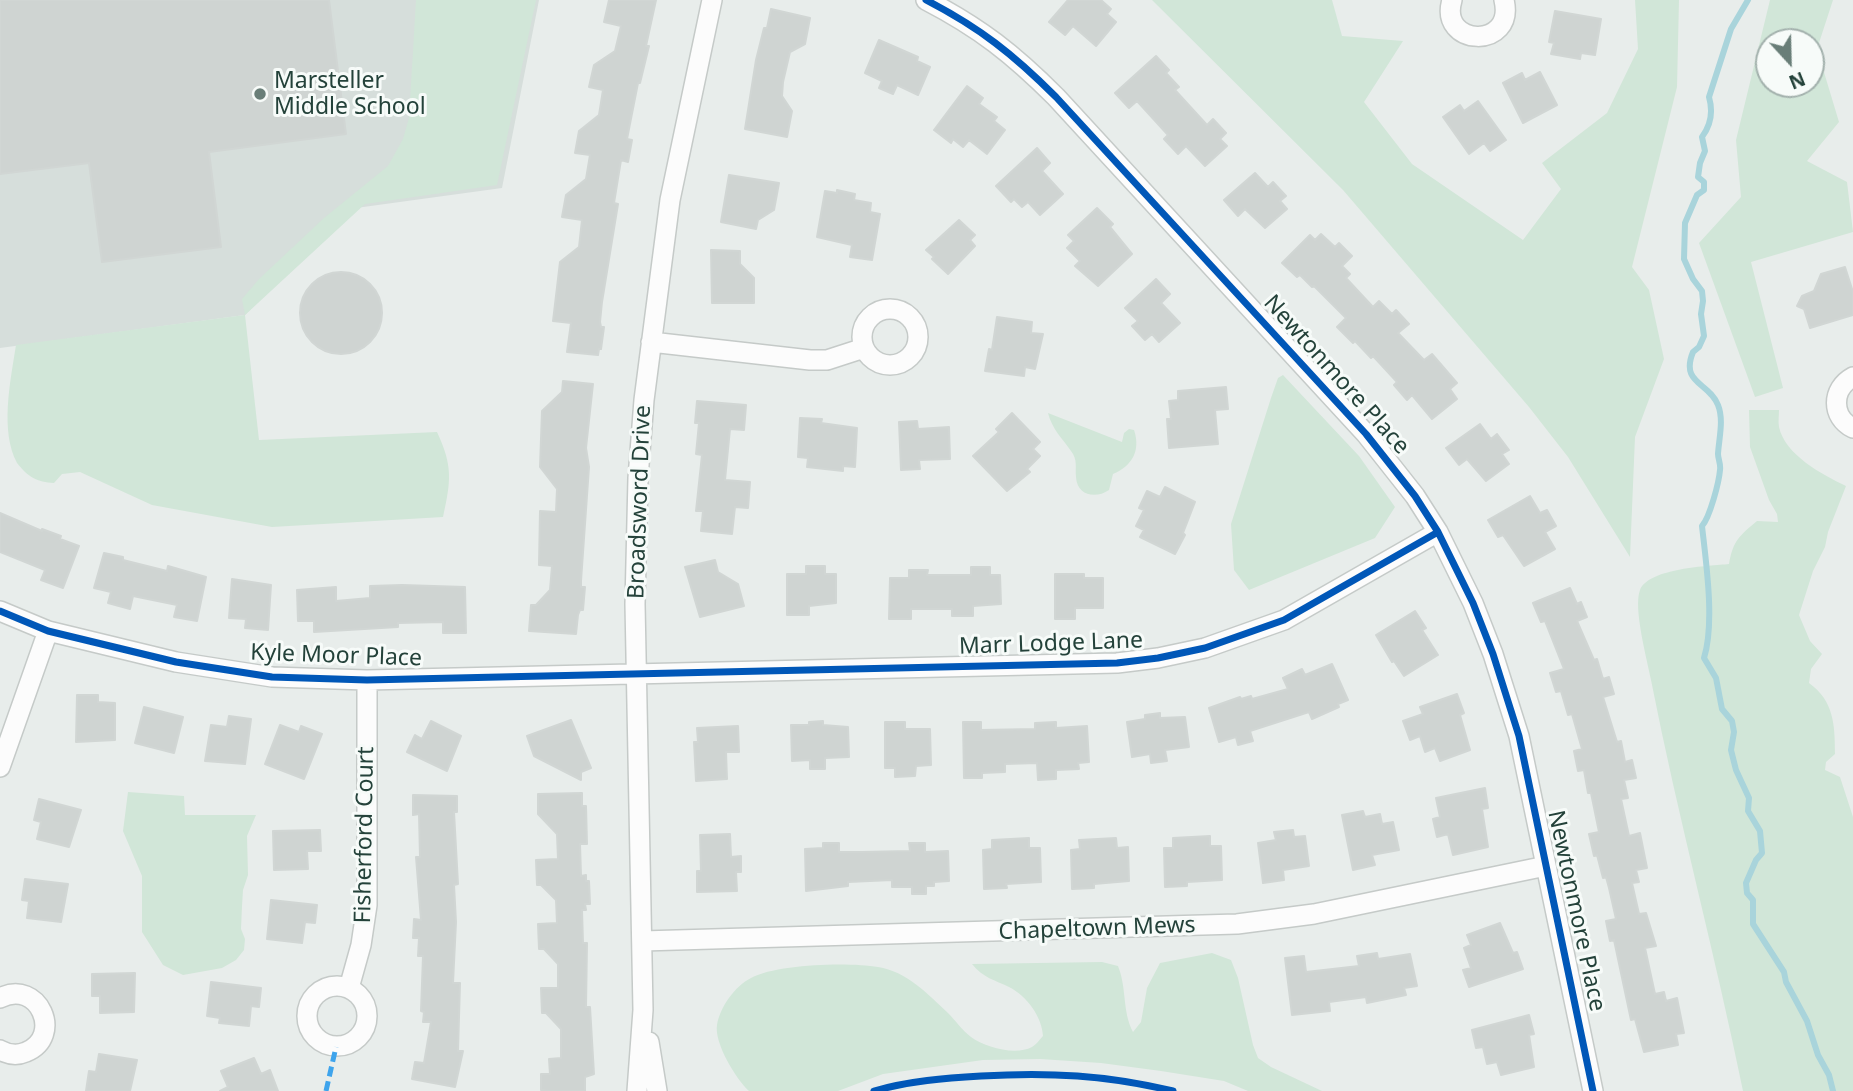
<!DOCTYPE html>
<style>
body{margin:0}
#map{position:relative;width:1853px;height:1091px;overflow:hidden;background:#e8edeb;font-family:"Noto Sans",sans-serif}
canvas{display:block}
.north{position:absolute;left:1755px;top:28px;width:70px;height:70px;box-sizing:border-box;background:#f7fbf9;border:2px solid #a3b1ad;border-radius:50%;rotate:158deg;font-size:19px;font-weight:700;line-height:28px;text-align:center;color:#24423a}
.north::after{content:'';display:block;margin:auto;width:24px;height:32px;background:#697e78;clip-path:polygon(50% 0,100% 100%,50% 72%,0 100%)}
</style>
<div id="map">
<canvas width="1853" height="1091"></canvas>
<div class="north">N</div>
</div>
<script>
const c = document.querySelector('canvas').getContext('2d');
c.lineJoin = 'round';
function paint(path, color) {
  c.fillStyle = color;
  c.fill(path, 'evenodd');
}
function trace(path, color, width, dash) {
  c.strokeStyle = color;
  c.lineWidth = width;
  c.lineCap = dash ? 'butt' : 'round';
  c.setLineDash(dash || []);
  c.stroke(path);
}
function write(font, color, halo, rows, align = 'center') {
  c.font = font + ' "Noto Sans",sans-serif';
  c.lineWidth = 6;
  c.setLineDash([]);
  c.textBaseline = 'middle';
  c.strokeStyle = halo;
  c.fillStyle = color;
  for (const [text, x, y, turn = 0] of rows) {
    c.save();
    c.translate(x, y);
    c.rotate((+turn || 0) * Math.PI / 180);
    c.textAlign = isNaN(turn) ? turn : align;
    if (halo) c.strokeText(text, 0, 0);
    c.fillText(text, 0, 0);
    c.restore();
  }
}
const built = new Path2D(`
 M0,0H539L502,188L356,208L245,315L0,348Z`);
const green = new Path2D(`
 M416,0H536L497,185L365,204L245,315L259,440L437,432C453,466 451,481 443,517L272,527L152,505L80,472L62,474L54,483C37,482 28,477 17,463C0,431 10,383 16,345L245,315L242,299L259,279L324,218L388,166L403,139L409,118Z
 M1152,0H1332L1342,36L1403,41L1364,102L1412,164L1523,240L1561,189L1542,163L1607,113L1638,49L1635,0H1679L1677,87L1632,267L1649,290L1664,359L1635,437L1630,557L1568,457L1529,407L1343,190Z
 M1770,0H1833L1817,49L1839,122L1807,161L1847,182L1853,232L1751,262L1783,388L1755,397L1699,243L1741,197L1736,140ZM1769,42H1811V84H1769Z
 M1283,375L1359,456L1395,507L1375,538L1249,590L1234,570L1231,524L1271,398L1278,378Z
 M1749,410H1779C1779,415 1778,422 1779,427C1785,455 1823,475 1846,486L1828,532L1825,547L1813,571L1799,615L1810,641L1822,654L1811,669L1809,683C1834,701 1835,725 1835,754L1826,762L1825,770L1840,777L1853,817V1091H1743C1715,953 1678,818 1651,680C1647,659 1633,608 1640,590C1649,568 1709,566 1729,564C1733,541 1739,536 1757,521L1778,522L1777,514L1769,500L1750,447Z
 M1048,413L1122,442L1124,433L1129,429L1134,430C1141,451 1132,466 1113,474L1109,490C1096,499 1077,496 1076,477C1075,467 1078,460 1071,451C1062,438 1052,429 1048,413Z
 M128,792L184,796L185,815H256L247,836L248,875L243,890L242,906L241,929L245,939L244,950L236,960L222,968L183,975L163,965L142,932V876L123,831Z
 M1212,953L1231,960L1238,978L1253,1045L1258,1058L1271,1067L1322,1091H1248L1224,1081L1161,1071L1101,1063L1040,1059L983,1060L883,1074L838,1091H749C736,1079 714,1043 717,1025C720,1007 735,986 751,978C777,964 848,962 878,967C906,971 929,995 948,1013C956,1021 962,1030 971,1037C985,1047 1015,1056 1032,1047C1036,1045 1040,1039 1043,1036C1042,1017 1027,996 1009,987C995,980 983,978 972,964L1102,962L1118,966C1127,988 1122,1011 1133,1032L1141,1022L1147,988L1160,963Z`);
const stream = new Path2D(`
 M1748,0L1731,29L1709,97C1713,111 1711,125 1702,137L1705,151L1700,163L1698,177L1704,182V190L1697,195L1685,223L1684,259L1693,279L1702,291L1703,301L1701,314L1704,336L1699,347L1693,352C1680,384 1709,382 1718,405C1724,420 1719,438 1718,454C1718,459 1721,464 1720,470C1719,482 1710,517 1702,526C1706,562 1715,623 1704,658L1716,678L1722,709L1732,721L1734,732L1731,750L1736,770L1749,798L1748,811L1760,831L1762,853L1756,860L1746,883L1747,893L1753,900V924L1784,972L1786,982L1807,1021L1818,1055L1829,1075L1833,1091`);
const building = new Path2D(`
 M0,0H329L346,134L209,152L221,247L102,262L89,163L0,174Z
 M609,0H656L646,46H649L640,83H638L627,139L632,140L628,162L621,160L614,203L618,204L602,302L600,322L601,327H604L601,349H599L598,355L567,352L571,323L553,321L560,262L579,247L582,220L562,217L566,195L586,179L590,155L575,153L579,131L599,115L603,90L589,87L594,65L615,51L621,26L604,22Z
 M1068,0H1101L1111,9L1107,14L1116,22L1096,46L1073,26L1065,35L1049,22Z
 M771,9L810,18L805,44L790,52L783,82L782,96L792,111L787,137L745,129L756,60L764,28H767Z
 M1555,11L1601,19L1595,55L1581,53L1580,59L1551,54L1554,43L1549,42Z
 M879,40L918,57L917,61L930,67L918,95L897,85L893,94L879,88L882,81L865,73Z
 M1156,56L1169,70L1166,73L1179,87L1175,90L1207,125L1213,119L1226,133L1220,139L1227,146L1205,166L1186,146L1178,154L1164,139L1168,135L1137,101L1129,108L1115,93Z
 M1540,72L1557,105L1523,123L1503,83L1522,73L1525,80Z
 M967,86L983,98L979,104L997,117L994,121L1005,130L987,154L969,140L963,147L953,139L951,143L934,130Z
 M1478,101L1506,140L1490,151L1484,143L1469,154L1443,117L1460,105L1464,111Z
 M1037,148L1050,163L1042,171L1063,194L1040,215L1028,202L1022,207L1014,199L1011,202L996,186Z
 M1255,173L1268,187L1273,182L1286,196L1280,201L1287,209L1265,228L1245,209L1238,216L1224,200Z
 M729,175L779,183L774,210L758,220L756,229L721,222Z
 M837,190L855,194L854,200L871,203L870,212L880,214L872,260L850,257L852,245L817,237L825,191L837,193Z
 M1097,208L1113,224L1110,227L1132,254L1098,286L1075,266L1080,261L1067,248L1074,241L1068,235Z
 M959,220L975,235L970,240L975,246L948,274L932,259L934,257L926,250Z
 M1321,234L1335,247L1339,243L1352,256L1342,266L1350,274L1346,278L1373,307L1379,301L1392,314L1396,310L1409,324L1398,333L1424,360L1432,354L1457,383L1450,389L1457,399L1432,419L1412,395L1407,400L1394,385L1397,382L1373,356L1371,358L1355,341L1353,343L1337,327L1346,318L1314,286L1312,287L1300,275L1297,277L1282,263L1310,235L1315,240Z
 M711,250L740,251V264L754,278V303H712Z
 M1845,267L1853,292V315L1810,328L1804,309L1797,306L1802,296L1814,291L1821,274Z
 M300 313a41 41 0 1 1 82 0a41 41 0 1 1-82 0Z
 M1156,279L1170,294L1161,303L1180,323L1159,342L1152,334L1145,340L1132,326L1138,321L1125,308Z
 M997,317L1032,322L1031,333L1043,334L1035,369L1025,367L1024,376L985,371L989,349L992,350Z
 M563,381L593,384L586,448L589,467L581,581V587H585L583,610H580L578,615L576,634L529,631L531,605H536L550,590L552,566L539,565L540,511L556,512L557,489L540,467L542,411L562,392Z
 M1226,387L1228,409L1215,410L1218,444L1169,448L1167,419H1171L1169,401L1178,400V391Z
 M697,401L746,405L744,430L730,429L725,480L750,482L748,508L735,507L732,534L701,531L703,511H696L702,455L696,454L699,423H695Z
 M1012,413L1040,442L1033,449L1040,456L1027,469L1030,472L1007,491L973,456L999,432L996,429Z
 M800,418L822,419L821,423L857,428L855,467L843,466V471L807,467L808,458L798,457Z
 M917,421L918,429L949,427L950,459L919,460L920,469L901,470L899,422Z
 M1480,424L1491,439L1497,434L1509,450L1502,454L1509,464L1486,481L1467,459L1459,465L1446,448Z
 M1165,487L1195,502L1183,533L1185,535L1175,554L1140,537L1144,530L1136,526L1144,510L1139,508L1147,491L1160,497Z
 M1530,496L1540,513L1547,510L1556,526L1545,532L1555,549L1524,566L1503,535L1498,537L1488,520Z
 M0,513L42,531V529L61,536L60,539L79,546L63,588L41,580L45,570L0,552Z
 M104,553L123,557V560L167,571L168,566L206,577L197,621L174,617L177,605L133,596L130,609L108,603L111,592L94,588Z
 M715,560L718,572L738,584L744,606L700,617L685,567Z
 M806,566H825V574H836V603L809,606V615H787V574H806Z
 M971,567H990V575H1000L1001,604L973,606V616H952V609H911V619H889L890,578H909V570H928L927,575H971Z
 M1055,574H1084V578H1103V608H1075V619H1055Z
 M232,579L271,585L268,630L245,628L246,619L229,618Z
 M402,585L465,587L466,633H443V622L398,623V627L314,632V621H298L297,590L336,587V601L370,598V586Z
 M1570,588L1577,604L1581,602L1587,617L1577,621L1594,660L1597,659L1603,679L1609,677L1614,694L1603,697L1617,742L1621,741L1625,762L1632,760L1636,778L1624,780L1628,798L1621,799L1629,836L1640,833L1647,868L1636,870L1639,882L1632,883L1639,914L1646,913L1656,946L1645,948L1655,994L1664,992L1666,1001L1677,998L1684,1033L1676,1034L1678,1045L1644,1052L1635,1019L1631,1020L1614,940L1610,941L1606,921L1616,919L1609,888L1606,877L1603,878L1597,855L1594,856L1589,834L1599,832L1591,793H1588L1584,770L1578,771L1574,751L1582,749L1572,714L1568,715L1561,691L1556,692L1550,673L1564,669L1545,621L1541,622L1533,603Z
 M1415,611L1426,628L1422,630L1438,655L1404,676L1394,661L1392,662L1376,635Z
 M1332,664L1348,700L1338,704L1339,707L1312,719L1309,712L1250,731L1253,741L1238,745L1236,737L1219,742L1209,708L1240,697L1241,699L1251,696L1252,699L1288,689L1283,678L1302,669L1305,675Z
 M1457,694L1464,713L1460,715L1470,750L1440,761L1435,748L1425,752L1420,736L1410,740L1403,721L1423,714L1420,707Z
 M77,695H98V702L115,703V740L76,742Z
 M144,707L183,717L174,753L135,743Z
 M1160,713V718L1185,717L1189,747L1165,750L1167,761L1151,763L1150,754L1132,757L1127,722L1145,719V715Z
 M229,716L251,719L245,764L205,761L211,725L227,727Z
 M571,720L591,768L581,772V780L534,756L527,736Z
 M431,721L461,736L447,771L407,752L415,735L422,739Z
 M823,721V725L848,727L849,757L825,758V769H810V760L792,761L791,725H809V722Z
 M885,722H905V729H930L931,765L916,766L915,776L895,777V768H885Z
 M963,722H981V730L1035,729V723L1056,722V728L1087,726L1089,762L1078,763L1079,769L1056,770V779L1038,780L1037,763L1005,764V772L982,773V778H964Z
 M280,725L299,732L301,726L322,734L304,779L265,764Z
 M738,726L739,752H726L727,779L696,781L694,742H698L697,728Z
 M1485,788L1488,808L1482,809L1488,847L1453,855L1448,834L1437,837L1433,819L1440,817L1436,798Z
 M582,793V806H586L587,844H580L581,876L586,875V881H589L590,904H585L586,910H582L583,943H587L586,1007H590L594,1074L585,1077V1091H550L541,1090V1074H550L549,1059L561,1058V1029L546,1013H542L541,988H558V964L544,949H539L538,924L557,923L556,900L541,885H537L536,860L558,859L557,834L538,814V794Z
 M413,795L457,796V812H454L458,884L454,885L456,922L453,983H460L458,1051H463L455,1087L412,1079L415,1062L424,1063L431,1022H423L424,1012L421,1011L423,956H418L419,938H413L414,919L421,920L416,857H420L419,814L413,815Z
 M39,799L81,810L69,847L37,839L41,822L34,820Z
 M1363,811L1365,817L1380,814L1382,824L1393,822L1399,850L1372,855L1375,865L1353,870L1342,815Z
 M320,830L321,851H307L308,869L274,870L273,831Z
 M1293,830L1294,837L1305,836L1309,866L1283,870L1284,880L1263,883L1258,843L1276,840L1274,832Z
 M730,834L731,857L741,856V872H736L737,891L697,892V871H701L700,835Z
 M1210,836V846H1221L1222,880L1187,882V886L1165,887L1164,848H1173V838Z
 M1029,838V848H1040L1041,882L1006,884L1007,888L984,889L983,850L992,849V840Z
 M1116,838L1117,848L1128,847L1129,881L1094,884V888L1072,889L1071,850L1080,849L1079,840Z
 M823,843H839V852H862L910,851L909,843H925V852L948,851L949,881L934,882V886H926V894H912V887H892V880L848,882V886L806,891L805,849L823,848Z
 M25,879L68,884L61,922L27,918L29,901L22,900Z
 M271,900L317,905L315,923L305,922L302,943L267,939Z
 M1500,923L1513,953L1517,952L1523,969L1469,987L1463,970L1471,968L1464,948L1471,945L1467,935Z
 M1377,953L1378,959L1410,954L1417,986L1404,988L1406,995L1367,1003L1366,997L1329,1002L1330,1011L1292,1015L1285,958L1304,956L1306,972L1359,966L1357,956Z
 M135,973L134,1012L100,1013V996H92V974Z
 M211,982L261,988L259,1007L251,1006L249,1026L219,1023L220,1018L207,1016Z
 M1529,1015L1534,1034L1529,1035L1534,1067L1501,1075L1497,1062L1487,1064L1483,1047L1476,1048L1472,1030Z
 M99,1054L137,1060L130,1091H86L89,1071L96,1072Z
 M254,1058L261,1074L270,1070L278,1091H220L228,1087L221,1071Z`);
const street = new Path2D(`
 M926,0C980,28 1013,54 1056,97L1366,434L1415,496L1438,532L1473,603L1493,654L1519,736L1593,1091
 M1452,0C1438,47 1516,50 1504,0
 M862 337a28 28 0 1 1 56 0a28 28 0 1 1-56 0Z
 M651,342L810,360H827L864,348
 M1853,377C1831,389 1831,417 1853,428
 M0,611L48,631L176,662L272,677L367,680L1117,663L1158,658L1205,648L1284,620L1438,532
 M0,767L48,631
 M642,941L1237,924L1314,914L1546,866
 M307 1016a30 30 0 1 1 60 0a30 30 0 1 1-60 0Z
 M349,988L361,945L367,905V680
 M0,998C39,978 64,1037 26,1052C17,1056 9,1055 0,1050
 M649,1042L657,1091
 M637,1091L643,1010L635,604L638,478L644,400L670,200L712,0`);
const quiet = new Path2D(`
 M326,1091L336,1047`);
const cycleway = new Path2D(`
 M926,0C980,28 1013,54 1056,97L1366,434L1415,496L1438,532L1473,603L1493,654L1519,736L1593,1091
 M0,611L48,631L176,662L272,677L367,680L1117,663L1158,658L1205,648L1284,620L1438,532
 M874,1091C909,1081 945,1078 981,1076C1049,1072 1106,1075 1173,1091`);
const markers = [
 [260,94,7,"#697e78"]
];
const poiNames = [
 ["Marsteller",274,81],
 ["Middle School",274,107]
];
const streetNames = [
 ["Newtonmore Place",1336,375,48],
 ["Broadsword Drive",640,502,-88],
 ["Marr Lodge Lane",1051,644,-2],
 ["Kyle Moor Place",336,656,2],
 ["Fisherford Court",365,835,-89],
 ["Newtonmore Place",1576,911,78],
 ["Chapeltown Mews",1097,929,-2]
];
paint(built, '#d6dedb');
paint(green, '#d1e6d8');
trace(stream, '#a9d4db', 6);
paint(building, '#cfd4d2');
trace(building, '#d1d6d4', 2);
trace(street, '#c5cac8', 22);
trace(street, '#fcfcfc', 19);
trace(quiet, '#3ea4ec', 5, [10, 5]);
trace(cycleway, '#0057b8', 7);
for (const [x, y, r, color] of markers) {
  const dot = new Path2D();
  dot.arc(x, y, r, 0, 2 * Math.PI);
  c.fillStyle = color;
  c.fill(dot);
  trace(dot, '#f7fbf9', 2.5);
}
write('23px', '#24423a', '#f7fbf9', poiNames, 'left');
write('23px', '#24423a', '#f7fbf9', streetNames);
</script>
